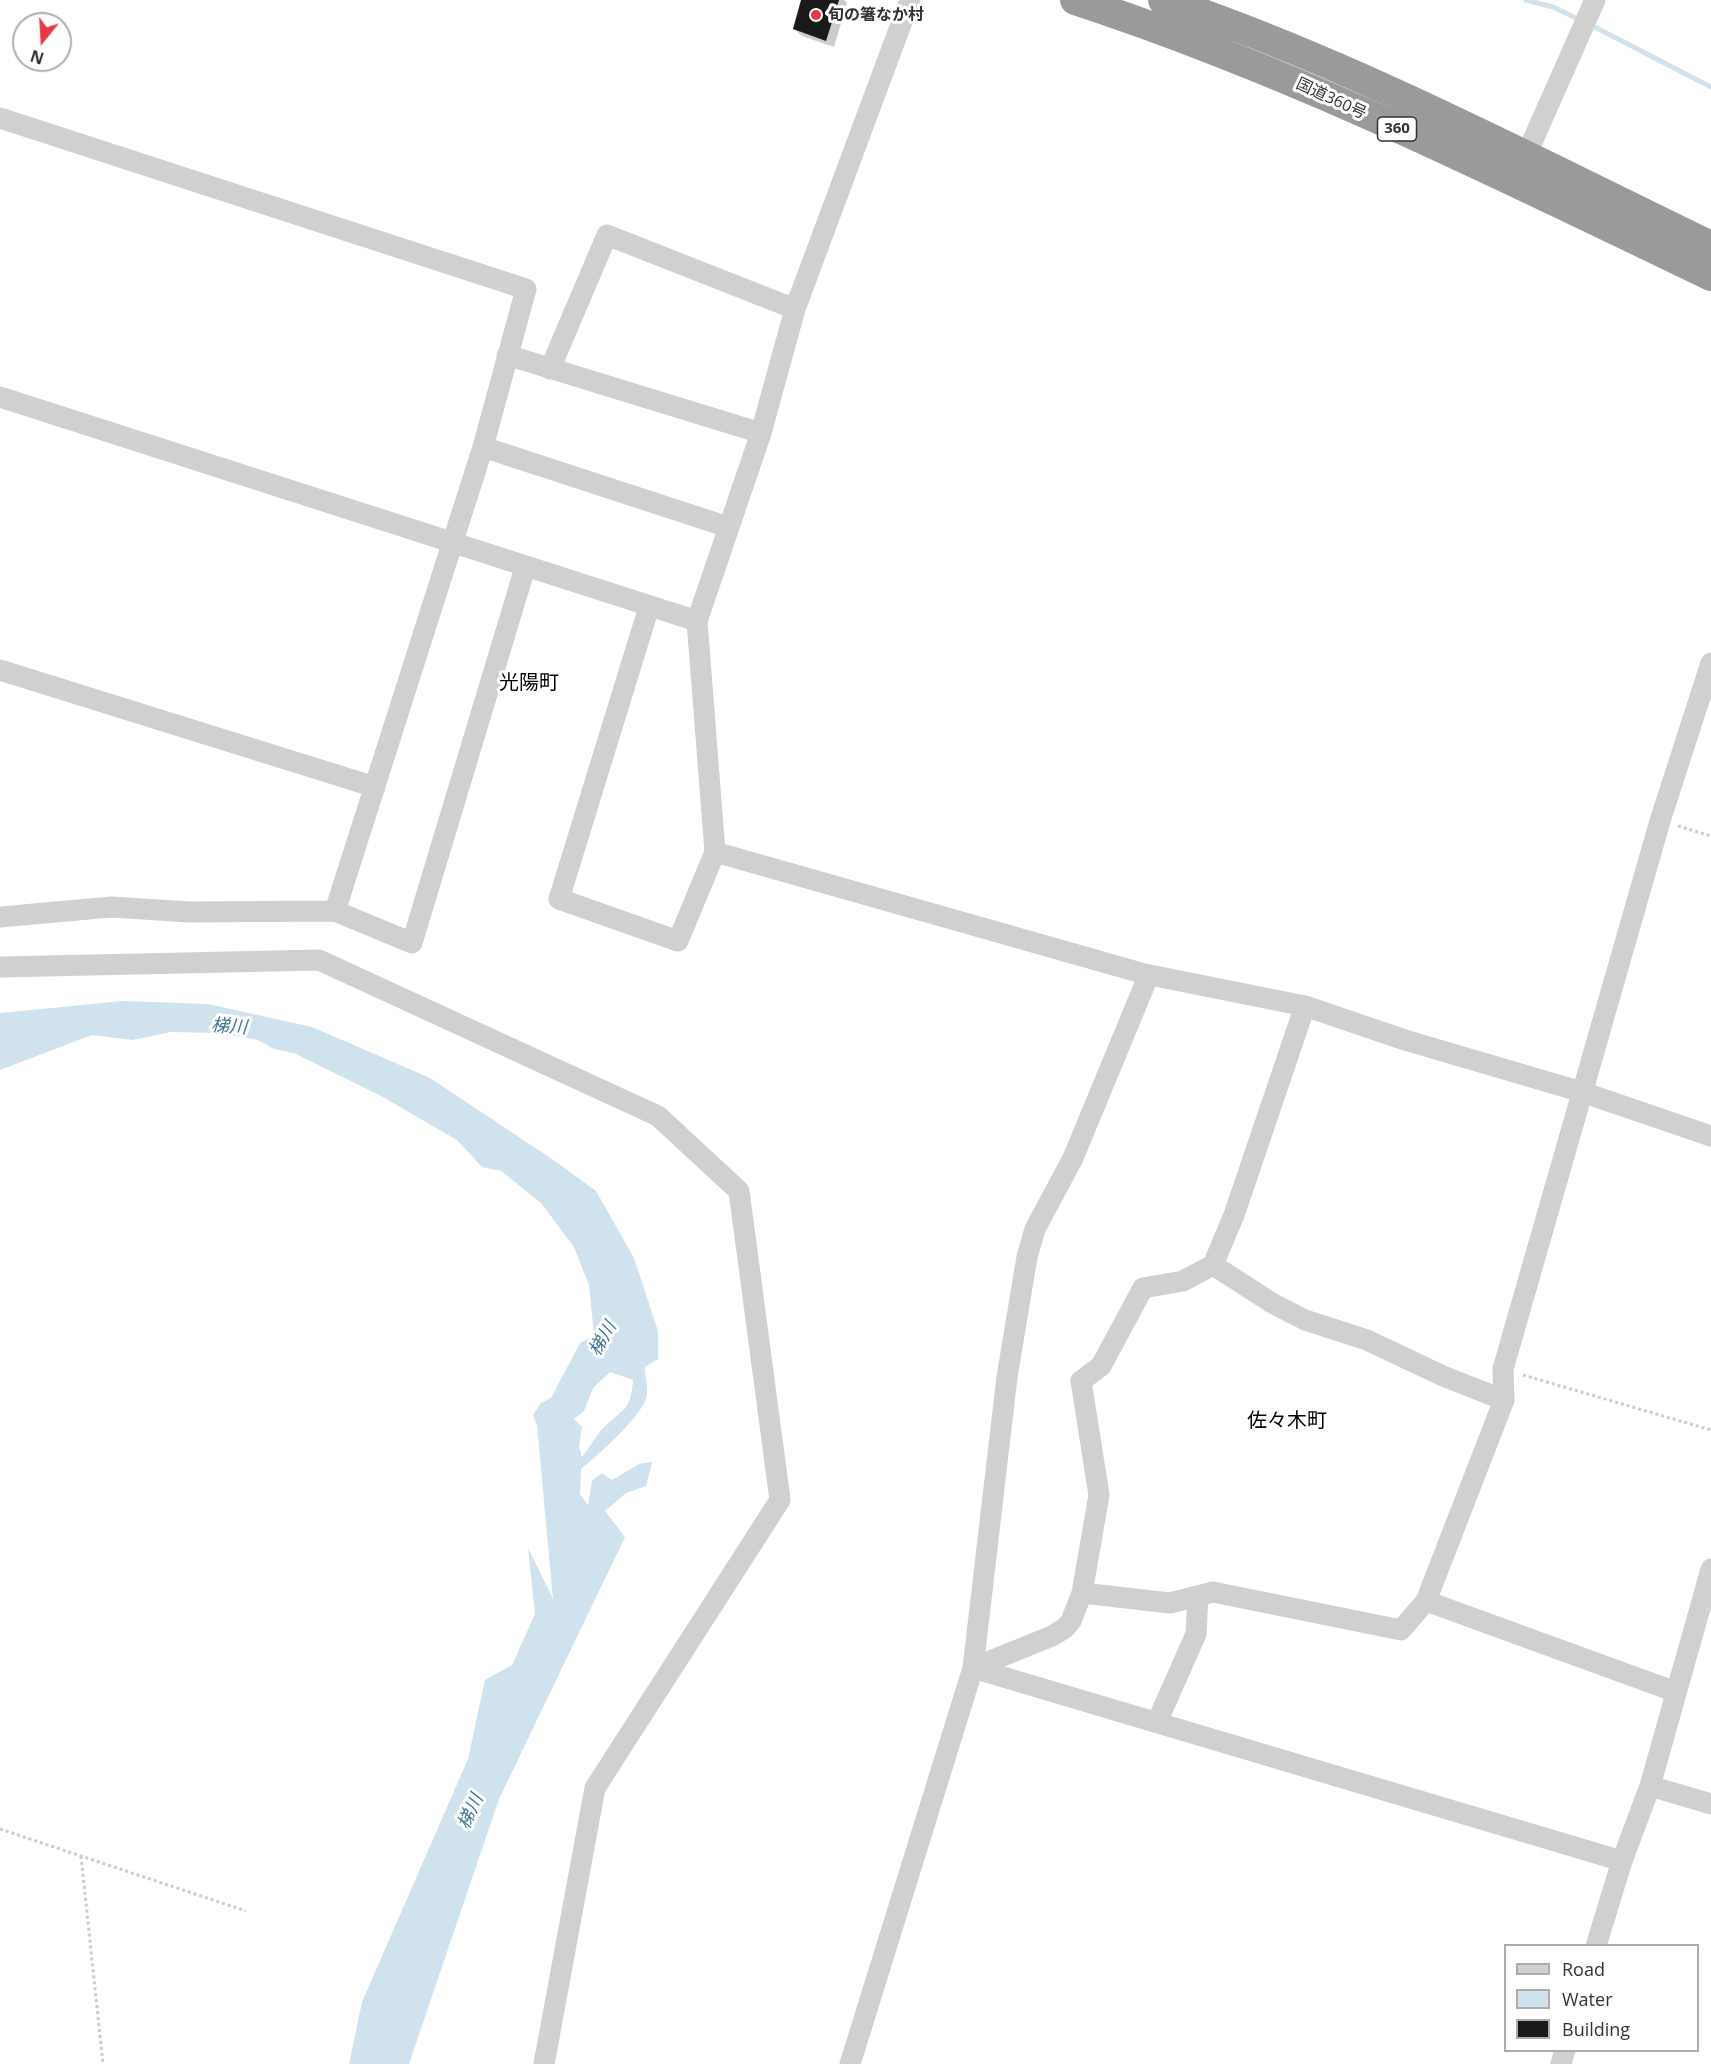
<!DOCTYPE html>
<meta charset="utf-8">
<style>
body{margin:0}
#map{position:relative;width:1711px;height:2064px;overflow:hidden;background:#fff;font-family:"Open Sans",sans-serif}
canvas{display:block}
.legend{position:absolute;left:1504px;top:1944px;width:195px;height:108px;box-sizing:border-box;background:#fff;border:2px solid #adadad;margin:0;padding:8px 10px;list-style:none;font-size:18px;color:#333}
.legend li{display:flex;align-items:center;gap:12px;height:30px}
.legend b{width:30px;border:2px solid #adadad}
.north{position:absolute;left:12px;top:12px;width:60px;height:60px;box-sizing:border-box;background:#fff;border:2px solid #adadad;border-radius:50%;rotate:198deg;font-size:16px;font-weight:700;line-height:24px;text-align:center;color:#333}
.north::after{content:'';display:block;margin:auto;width:21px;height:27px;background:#e63946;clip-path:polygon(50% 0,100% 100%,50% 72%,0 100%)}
</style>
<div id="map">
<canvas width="1711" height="2064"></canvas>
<ul class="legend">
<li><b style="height:8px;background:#d0d0d0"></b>Road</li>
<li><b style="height:16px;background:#cfe2ee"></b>Water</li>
<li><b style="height:16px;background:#1a1a1a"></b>Building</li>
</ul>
<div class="north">N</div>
</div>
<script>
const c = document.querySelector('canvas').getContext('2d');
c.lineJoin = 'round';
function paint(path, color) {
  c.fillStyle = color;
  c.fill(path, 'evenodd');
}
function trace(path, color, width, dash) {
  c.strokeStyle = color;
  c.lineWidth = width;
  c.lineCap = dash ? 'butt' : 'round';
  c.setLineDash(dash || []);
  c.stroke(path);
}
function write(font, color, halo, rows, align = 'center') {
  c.font = font + ' "Open Sans","Noto Sans JP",sans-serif';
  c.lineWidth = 6;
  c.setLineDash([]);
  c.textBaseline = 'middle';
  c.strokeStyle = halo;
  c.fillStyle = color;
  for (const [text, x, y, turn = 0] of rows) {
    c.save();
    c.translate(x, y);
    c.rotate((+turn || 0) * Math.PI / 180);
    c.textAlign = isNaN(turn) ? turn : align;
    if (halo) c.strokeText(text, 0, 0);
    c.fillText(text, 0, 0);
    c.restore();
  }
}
const water = new Path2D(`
 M123,1001L208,1004L312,1027L430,1078L552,1159L596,1191L634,1258L658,1331V1359L645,1367C645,1376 648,1387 647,1395C643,1416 598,1455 581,1469L580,1494L588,1505L592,1481L602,1473L612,1480L639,1464L652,1462L646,1486L626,1493L605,1511L625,1537L499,1799L409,2064H349L362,2002L468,1759L485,1680L512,1665L535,1614L528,1548L553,1599L537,1425L533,1415L541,1403L551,1398L580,1343L594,1335L589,1285L574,1247L541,1203L501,1171L482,1167L457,1140L381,1096L294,1053L274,1049L258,1040L221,1033L171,1032L133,1040L92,1035L0,1070V1013ZM610,1372L633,1380C630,1412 625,1407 605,1426C596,1435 590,1447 582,1457L579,1446L582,1427L574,1419L584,1411L593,1388Z`);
const shadow = new Path2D(`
 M802,0H844L847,3L834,47L802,36L794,29Z`);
const stream = new Path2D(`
 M1526,0L1553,7L1580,20
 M1589,24L1711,87`);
const building = new Path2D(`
 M801,0H839L826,41L793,29Z`);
const path = new Path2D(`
 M1678,826L1711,836
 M1523,1375L1711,1430
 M0,1829L246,1911
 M81,1856L103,2064`);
const minor = new Path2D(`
 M0,118L526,289L483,447L335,911
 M1521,167L1595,0
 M507,355L761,433
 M550,369L607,235L795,309
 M0,397L697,621
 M483,447L728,527
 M649,607L559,899L678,941L715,852L697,621L761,433L795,309L910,0
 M0,670L375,787
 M715,852L1145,974L1305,1006L1405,1040L1582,1092L1711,1136
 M0,917L111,907L190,912L335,911L412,943L525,568
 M0,967L319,960L658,1116L739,1191L780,1500L595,1788L544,2064
 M1213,1265L1272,1303L1305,1320L1367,1340L1443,1376L1504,1400
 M1082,1593L1170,1603L1213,1592L1401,1630L1426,1601L1504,1400L1503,1369L1660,821L1711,663
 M1426,1601L1676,1692
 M973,1668L1052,1636L1065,1628L1071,1621L1082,1593L1099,1495L1081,1381L1101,1366L1143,1288L1183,1281L1213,1265L1234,1215L1305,1006
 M973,1668L1622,1861
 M1157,1722L1196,1634L1198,1596
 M1650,1786L1711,1804
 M1596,1946L1622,1861L1650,1786L1711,1569
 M850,2064L973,1668L1007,1377L1027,1257L1035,1229L1073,1158L1145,984V974
 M1561,2064L1565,2050`);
const highway = new Path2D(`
 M1075,0C1295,72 1503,176 1711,276
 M1163,0C1350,63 1533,160 1711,246`);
const markers = [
 [816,15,6,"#e63946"]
];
const shields = [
 [1397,129,39]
];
const shieldNames = [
 ["360",1397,129]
];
const poiNames = [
 ["旬の箸なか村",828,15]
];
const streetNames = [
 ["国道360号",1331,99,25]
];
const waterNames = [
 ["梯川",229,1027,4],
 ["梯川",603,1339,-60],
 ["梯川",471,1812,-66]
];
const quarterNames = [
 ["光陽町",529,683],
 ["佐々木町",1287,1421]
];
paint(water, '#cfe2ee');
paint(shadow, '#0003');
trace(stream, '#cfe2ee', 5);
paint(building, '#1a1a1a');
trace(path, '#cdcdcd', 3, [3, 3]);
trace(minor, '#d0d0d0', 21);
trace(highway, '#9a9a9a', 30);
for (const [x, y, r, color] of markers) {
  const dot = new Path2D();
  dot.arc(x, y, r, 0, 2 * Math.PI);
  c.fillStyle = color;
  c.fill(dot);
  trace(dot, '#fff', 2);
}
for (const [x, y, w] of shields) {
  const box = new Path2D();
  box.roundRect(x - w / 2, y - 12, w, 24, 4.5);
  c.fillStyle = '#fff';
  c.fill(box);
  trace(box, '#333', 1.5);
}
write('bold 15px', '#333', null, shieldNames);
write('bold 16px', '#333', '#fff', poiNames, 'left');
write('16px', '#333', '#fff', streetNames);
write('italic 18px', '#3f7597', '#fff', waterNames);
write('20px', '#000', '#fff', quarterNames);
</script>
